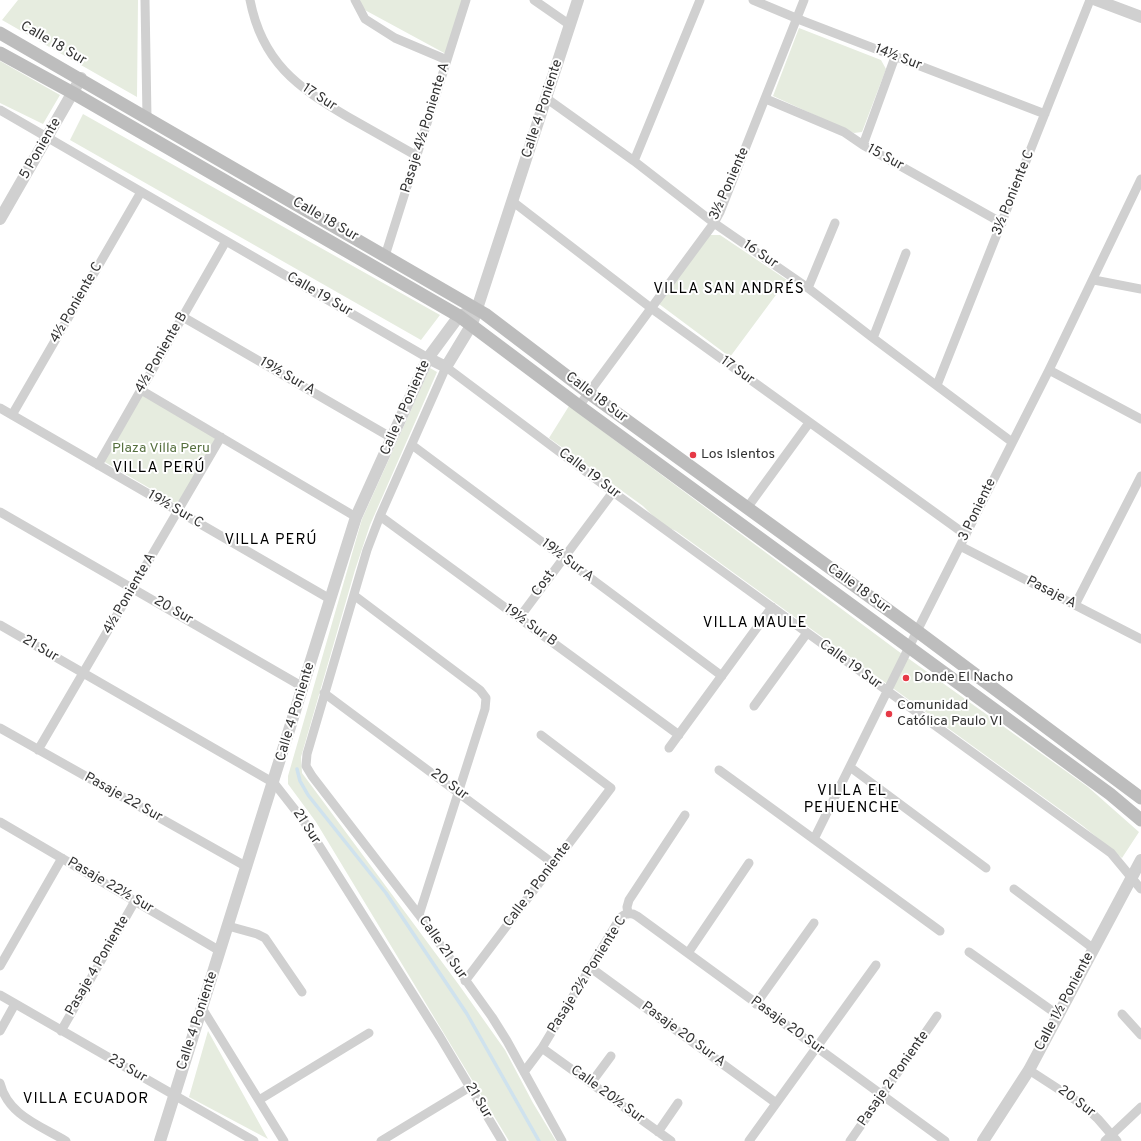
<!DOCTYPE html>
<meta charset="utf-8">
<style>
body{margin:0}
canvas{display:block;background:#fff}
</style>
<canvas width="1141" height="1141"></canvas>
<script>
const c = document.querySelector('canvas').getContext('2d');
c.lineJoin = 'round';
function paint(path, color) {
  c.fillStyle = color;
  c.fill(path, 'evenodd');
}
function trace(path, color, width, dash) {
  c.strokeStyle = color;
  c.lineWidth = width;
  c.lineCap = dash ? 'butt' : 'round';
  c.setLineDash(dash || []);
  c.stroke(path);
}
function write(font, color, halo, rows, align = 'center') {
  c.font = font + ' Overpass,sans-serif';
  c.lineWidth = 4;
  c.setLineDash([]);
  c.textBaseline = 'middle';
  c.strokeStyle = halo;
  c.fillStyle = color;
  for (const [text, x, y, turn = 0] of rows) {
    c.save();
    c.translate(x, y);
    c.rotate((+turn || 0) * Math.PI / 180);
    c.textAlign = isNaN(turn) ? turn : align;
    if (halo) c.strokeText(text, 0, 0);
    c.fillText(text, 0, 0);
    c.restore();
  }
}
const green = new Path2D(`
 M18,0H138L137,97L2,20Z
 M360,0H463L446,54L363,9Z
 M799,28L881,60L886,69L862,132L854,133L773,96Z
 M0,61L60,95L43,124L0,103Z
 M83,114L440,315L421,340L70,140Z
 M710,235H720L787,280L730,357L659,304Z
 M430,368L437,372L370,525L355,570L301,757L302,773L459,985L505,1050L533,1103L556,1141H509L316,822L288,784V776L362,519Z
 M143,392L220,437L180,506L103,461Z
 M569,406L898,651L1088,787L1139,832L1122,858L1083,826L676,531L662,525L643,506L549,438Z
 M208,1031L268,1139L189,1097Z`);
const stream = new Path2D(`
 M297,769L300,781L308,795L386,893L467,1014L539,1141`);
const minor = new Path2D(`
 M145,0L147,117
 M250,0C262,62 297,87 348,117C371,130 394,143 417,156
 M355,0L365,19L395,38L447,60
 M534,0L570,25
 M753,0L803,21L1045,114
 M546,98L634,161L714,223L808,288L873,338L1012,442
 M766,99L844,132L863,145L1002,223
 M0,110L428,358
 M863,145L895,57
 M634,161L700,0
 M512,201L651,308L966,535
 M385,256L466,0
 M1094,280L1141,289
 M808,288L835,223
 M183,317L392,438
 M873,338L906,253
 M1049,370L1141,419
 M937,385L1090,0
 M141,390L356,517
 M579,406L714,223L720,212L804,0
 M0,408L330,599
 M12,415L141,192
 M412,445L722,676
 M98,465L226,241
 M747,508L809,423
 M0,512L303,687
 M380,516L679,735
 M960,546L1141,639
 M355,596L480,690L486,698L485,709L419,915
 M1075,605L1141,476
 M519,618L613,492
 M0,625L274,783L303,820L440,1037L502,1141
 M324,693L554,864
 M754,706L807,633
 M0,728L247,867
 M669,748L772,607
 M38,750L221,437
 M850,767L986,868
 M719,770L940,931
 M0,822L220,951
 M814,839L917,631L1049,370L1141,179
 M1014,889L1094,949
 M628,914L627,907L629,900L685,815
 M228,926L257,934L265,938L302,992
 M969,952L1058,1015
 M688,953L749,863
 M0,966L62,858
 M591,968L776,1103
 M465,981L611,788L541,735
 M0,995L254,1141
 M756,1004L814,923
 M202,1008L284,1141
 M1122,1014L1141,1035
 M0,1031L15,1004
 M61,1031L135,901
 M542,1048L671,1141
 M1029,1070L1083,1105L1098,1119L1117,1141
 M524,1072L542,1048L620,918C625,913 631,912 637,916L945,1141
 M0,1083C8,1115 39,1125 66,1141
 M591,1083L611,1056
 M259,1100L369,1033
 M658,1132L678,1103
 M381,1141L470,1087
 M562,1141L507,1041L492,1017L419,915L312,776L306,766L307,754L367,550L380,516L446,367L613,492L1111,853L1141,889
 M749,1141L876,965
 M850,1141L937,1016
 M1105,1141L1141,1107`);
const tertiary = new Path2D(`
 M1096,0L1141,17
 M0,219L81,78
 M428,358L446,367L472,324L578,0
 M160,1141L356,517L428,358L459,316L477,309
 M983,1141L1029,1070L1141,860`);
const secondary = new Path2D(`
 M0,33L485,314L589,393L917,631L1141,798
 M0,53L73,93L459,316L579,406L1110,794L1141,820`);
const markers = [
 [693,455,4,"#e63946"],
 [906,678,4,"#e63946"],
 [889,714,4,"#e63946"]
];
const streetNames = [
 ["Calle 18 Sur",53,44,30],
 ["14½ Sur",898,58,21],
 ["17 Sur",319,98,33],
 ["Calle 4 Poniente",543,109,-72],
 ["Pasaje 4½ Poniente A",426,128,-73],
 ["5 Poniente",41,149,-60],
 ["15 Sur",885,158,29],
 ["3½ Poniente",730,184,-66],
 ["3½ Poniente C",1014,193,-68],
 ["Calle 18 Sur",325,220,30],
 ["16 Sur",760,255,34],
 ["Calle 19 Sur",319,295,30],
 ["4½ Poniente C",77,303,-60],
 ["4½ Poniente B",162,353,-60],
 ["17 Sur",737,371,36],
 ["19½ Sur A",287,377,30],
 ["Calle 18 Sur",596,398,37],
 ["Calle 4 Poniente",406,408,-66],
 ["Calle 19 Sur",589,474,37],
 ["19½ Sur C",175,510,30],
 ["3 Poniente",978,510,-64],
 ["19½ Sur A",567,561,37],
 ["Cost",544,584,-53],
 ["Calle 18 Sur",858,589,36],
 ["Pasaje A",1051,593,27],
 ["4½ Poniente A",130,594,-60],
 ["20 Sur",173,611,30],
 ["19½ Sur B",530,626,36],
 ["21 Sur",40,649,30],
 ["Calle 19 Sur",850,665,36],
 ["Calle 4 Poniente",296,712,-73],
 ["20 Sur",449,785,36],
 ["Pasaje 22 Sur",123,798,29],
 ["21 Sur",306,827,57],
 ["Calle 3 Poniente",538,885,-53],
 ["Pasaje 22½ Sur",110,886,30],
 ["Calle 21 Sur",442,948,55],
 ["Pasaje 4 Poniente",98,966,-60],
 ["Pasaje 2½ Poniente C",588,975,-58],
 ["Calle 1½ Poniente",1065,1002,-62],
 ["Calle 4 Poniente",198,1021,-72],
 ["Pasaje 20 Sur",787,1026,36],
 ["Pasaje 20 Sur A",683,1035,36],
 ["23 Sur",127,1069,30],
 ["Pasaje 2 Poniente",894,1079,-55],
 ["Calle 20½ Sur",607,1095,36],
 ["21 Sur",478,1101,59],
 ["20 Sur",1076,1102,37]
];
const parkNames = [
 ["Plaza Villa Peru",161,449]
];
const poiNames = [
 ["Los Islentos",701,455],
 ["Donde El Nacho",914,678],
 ["Comunidad",897,706],
 ["Católica Paulo VI",897,722]
];
const neighbourhoodNames = [
 ["VILLA SAN ANDRÉS",729,290],
 ["VILLA PERÚ",159,469],
 ["VILLA PERÚ",271,541],
 ["VILLA MAULE",755,624],
 ["VILLA EL",852,792],
 ["PEHUENCHE",852,809],
 ["VILLA ECUADOR",86,1100]
];
paint(green, '#e6ecdf');
trace(stream, '#cfe2ee', 3.5);
trace(minor, '#d0d0d0', 9);
trace(tertiary, '#d0d0d0', 12);
trace(secondary, '#bdbdbd', 13);
for (const [x, y, r, color] of markers) {
  const dot = new Path2D();
  dot.arc(x, y, r, 0, 2 * Math.PI);
  c.fillStyle = color;
  c.fill(dot);
  trace(dot, '#fff', 1.5);
}
write('14px', '#333', '#fff', streetNames);
write('14px', '#56703f', '#fff', parkNames);
write('14px', '#333', '#fff', poiNames, 'left');
c.letterSpacing = '1px';
write('15px', '#000', '#fff', neighbourhoodNames);
c.letterSpacing = '0px';
</script>
